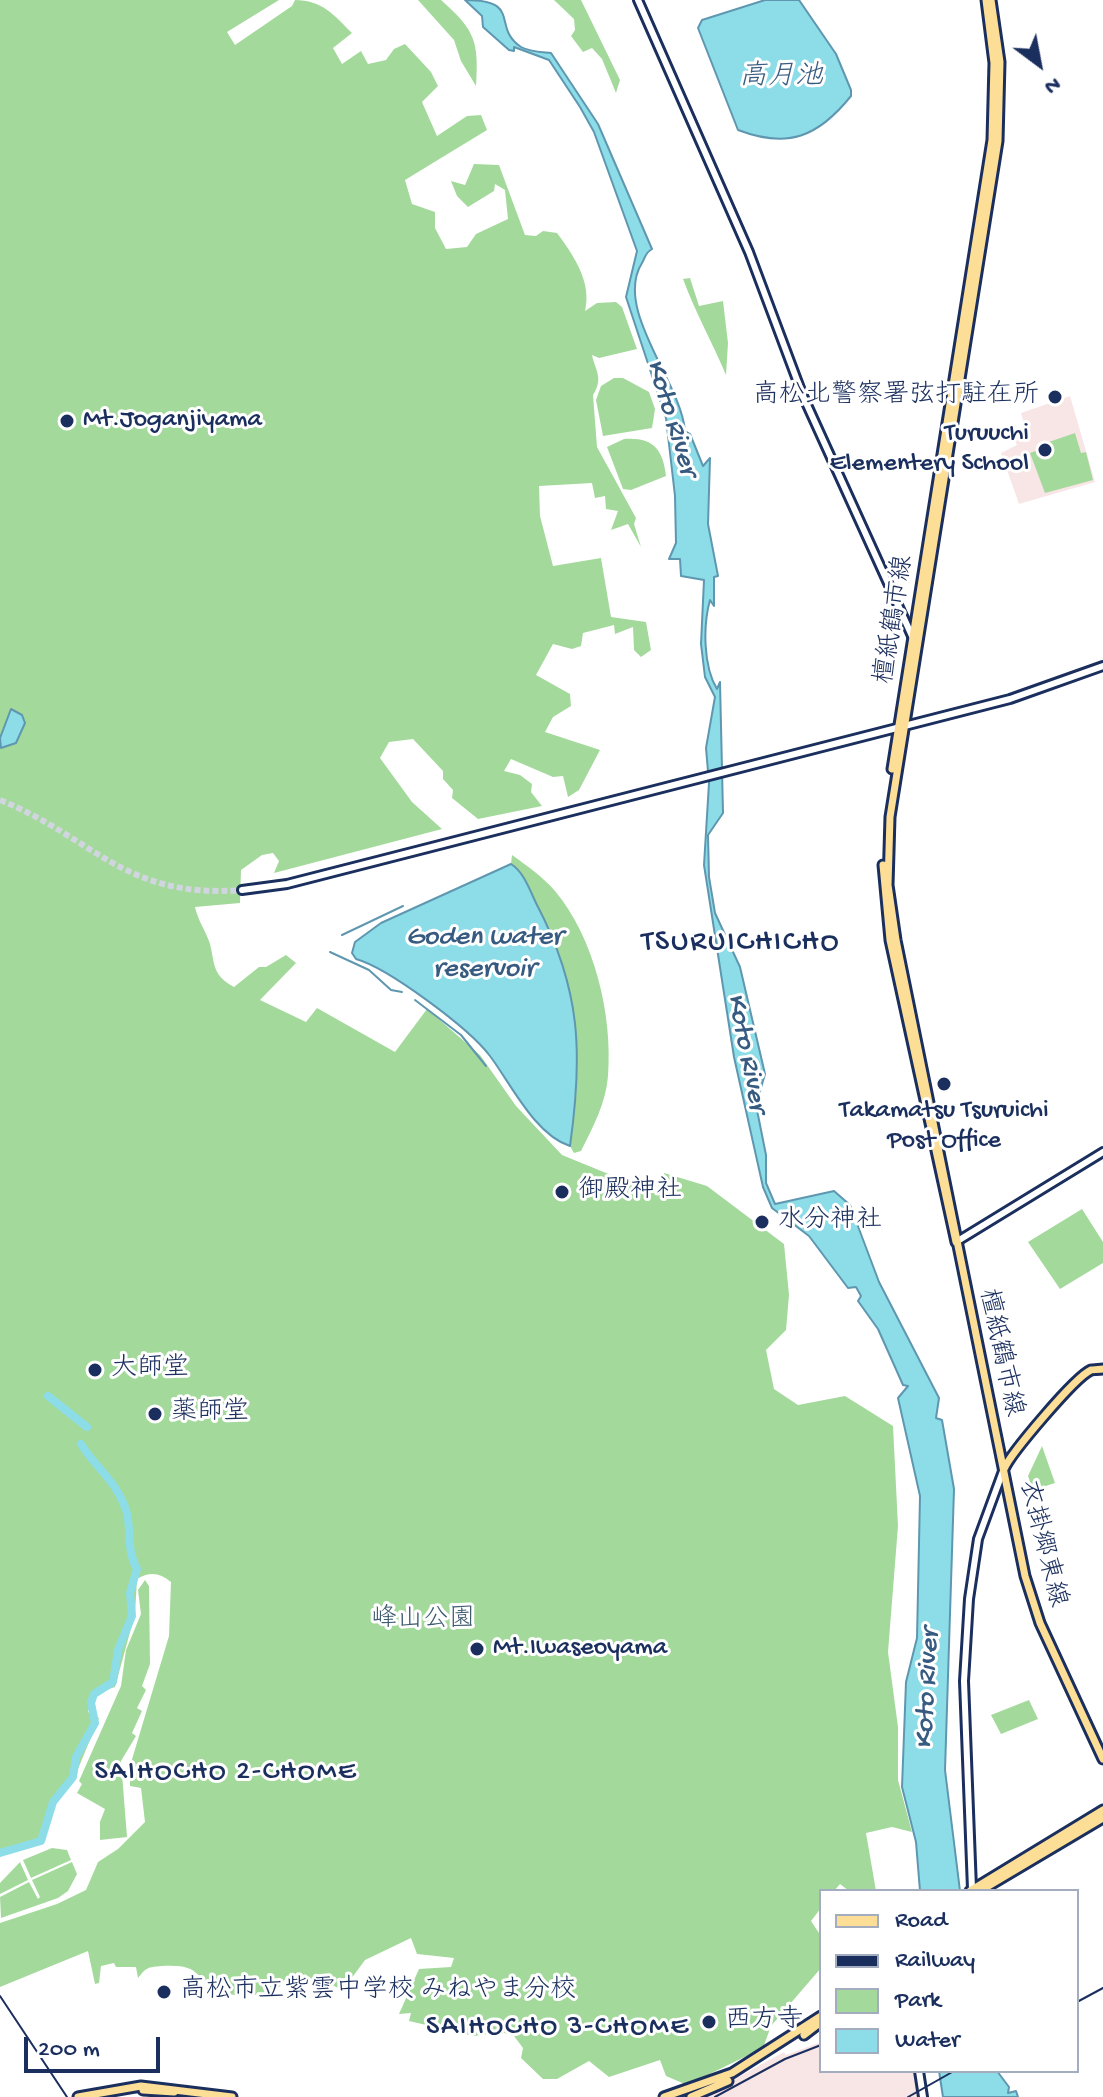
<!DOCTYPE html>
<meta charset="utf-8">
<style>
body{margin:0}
#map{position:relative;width:1103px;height:2097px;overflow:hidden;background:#fff;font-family:"Gochi Hand",sans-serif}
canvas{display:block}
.legend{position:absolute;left:819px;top:1889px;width:260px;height:184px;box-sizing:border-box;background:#fff;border:2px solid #a4acbf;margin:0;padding:10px 14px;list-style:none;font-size:24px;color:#1b2f5e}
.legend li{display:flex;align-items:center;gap:16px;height:40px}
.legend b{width:40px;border:2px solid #a4acbf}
.north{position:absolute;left:999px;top:24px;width:80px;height:80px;-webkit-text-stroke:6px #fff;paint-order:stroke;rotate:148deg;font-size:22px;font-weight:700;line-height:32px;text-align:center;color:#1b2f5e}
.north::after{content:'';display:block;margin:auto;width:28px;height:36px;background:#1b2f5e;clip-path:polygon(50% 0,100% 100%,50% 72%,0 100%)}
.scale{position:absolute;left:24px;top:2037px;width:136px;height:36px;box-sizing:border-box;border:4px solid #1b2f5e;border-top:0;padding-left:10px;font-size:24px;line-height:28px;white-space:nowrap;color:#1b2f5e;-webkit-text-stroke:6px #fff;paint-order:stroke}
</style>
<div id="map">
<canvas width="1103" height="2097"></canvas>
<ul class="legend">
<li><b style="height:10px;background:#fcde96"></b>Road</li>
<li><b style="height:10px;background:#1b2f5e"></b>Railway</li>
<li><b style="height:22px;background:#a4d99c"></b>Park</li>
<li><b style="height:22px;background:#8cdde7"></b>Water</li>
</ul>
<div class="north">N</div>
<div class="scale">200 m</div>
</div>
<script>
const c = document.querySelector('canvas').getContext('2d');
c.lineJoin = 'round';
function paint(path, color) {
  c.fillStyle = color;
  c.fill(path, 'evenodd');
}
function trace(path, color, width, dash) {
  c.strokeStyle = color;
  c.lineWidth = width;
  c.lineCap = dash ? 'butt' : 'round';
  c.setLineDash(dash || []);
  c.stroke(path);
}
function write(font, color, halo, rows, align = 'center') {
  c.font = font + ' "Gochi Hand","Klee One",sans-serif';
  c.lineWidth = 6;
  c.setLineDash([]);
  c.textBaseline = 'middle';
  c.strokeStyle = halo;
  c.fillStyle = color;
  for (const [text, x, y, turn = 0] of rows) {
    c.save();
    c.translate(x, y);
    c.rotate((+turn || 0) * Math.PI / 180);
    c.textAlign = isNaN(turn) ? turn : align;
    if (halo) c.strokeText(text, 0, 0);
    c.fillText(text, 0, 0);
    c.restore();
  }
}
const built = new Path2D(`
 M1070,396L1095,482L1019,504L1001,453L1017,445L1011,433L1025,427L1021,413Z
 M821,2042V2071H916L920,2097H702L784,2052L786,2055Z`);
const green = new Path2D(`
 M0,0H279L227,32L235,45L292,6L295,0C322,0 334,15 352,33L333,48L342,64L361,51L368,64L386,60L394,49L405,44L431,72L438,86L422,102L437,136L467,116L481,115L487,130L405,180L412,204L435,212V228L446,249L467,247L476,234L508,219L505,190L495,184L494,191L468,207L457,196L451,181L465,185L474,164L499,165L525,235L536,236L543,231L557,233C574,256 592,282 585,311L597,303L616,302L622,307L637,349L599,358L592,355C595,370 604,378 593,395L597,447L636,518L634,524L641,547L628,524L611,530L618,511L606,509L605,496L595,498L592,483L539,486L540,516L553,566L601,558L611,617L646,622L651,650L641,657L634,650L633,627L615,634L614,625L583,633L581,646L572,649L553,644L536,675L570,694L571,706L553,717L545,732L600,750L579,790L568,797L563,776L553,777L511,759L504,771L520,775L532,784L531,792L542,806L478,819L452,798L453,790L443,779V771L413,739L389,742L380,758L412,802L442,829L274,873L279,861L273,853L262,855L241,870L240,903L195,907C198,921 206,931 210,944C215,964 212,975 234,987L259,967H266L286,955L296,963L260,1000L306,1022L317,1008L395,1052L427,1009L480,1055L516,1106L562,1155L655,1193L664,1173L707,1186L784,1244L789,1295L786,1330L766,1350L774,1389L798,1405L845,1396L893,1426L898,1526L888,1652L898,1727V1780L912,1832L892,1827L866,1833L876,1891H849L840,1884L834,1891H821V1908L811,1921L821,1936V1968L771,2026L763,2048L687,2085L666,2076L660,2060L609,2077L589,2061L557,2079H543L521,2058L523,2048L514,2036L501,2032L474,2036L409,2021L411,2013L399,2014L419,1969L451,1967L454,1958L417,1954L411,1938L365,1960L343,1990L323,1981L297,1976L286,1978L271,1998C255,1991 238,1999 222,1992C190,1977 204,1964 162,1966C147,1967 146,1968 138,1978L136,1967H116L114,1963L101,1966L99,1983L95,1984L88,1951L0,1987V1923L57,1904L86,1890L98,1862L118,1849L145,1822L141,1788L130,1786V1766L169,1636L171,1582C160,1573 150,1571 137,1579L135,1614L115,1687L93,1694L88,1712L99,1718L73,1781L54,1802L42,1842L0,1855Z
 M418,0H441C475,30 479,41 476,86L461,61L454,40Z
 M554,0H581L620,80L616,93L602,59L592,48L583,52L571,36L575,30L574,19Z
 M690,278L699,306L723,301L728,343L726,375C713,344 696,314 683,279Z
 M623,378L649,392L655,409L652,428L603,436L596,400L601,386L614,378Z
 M1075,433L1081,453L1086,452L1093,480L1045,493L1030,453L1041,449L1040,445Z
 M624,439C653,437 663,449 666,476L631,490L623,489L607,447Z
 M512,855C526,865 543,877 555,891C594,937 613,1015 608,1076C606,1103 593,1127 581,1151L574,1153L570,1146C583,1055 580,988 537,905C530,891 524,872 511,864Z
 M1082,1209L1103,1242V1263L1060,1289L1028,1242Z
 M1042,1446L1055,1483L1033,1490L1028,1476Z
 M145,1580L149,1586L150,1664L142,1686L146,1690L137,1708L142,1711L132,1733L136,1736L121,1761L127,1837L100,1840V1822L105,1809L77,1793L82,1784L79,1781L121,1686L126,1650L141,1614L138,1590Z
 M1029,1700L1038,1719L1001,1734L991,1715Z
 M52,1848L67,1850L71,1860L31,1878L23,1860Z
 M20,1862L28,1880L0,1894V1883Z
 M72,1862L77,1874L68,1891L58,1898L1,1918L0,1897L29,1882L38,1899L40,1897L32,1880Z`);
const water = new Path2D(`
 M465,0C523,0 491,27 521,47C530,52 543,52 551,53L598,124L652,249C645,253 646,256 642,263C613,309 681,382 685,431L690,434L703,466L710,458L708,524L718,576L714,577V606L710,600C703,625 703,666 717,689L720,682L723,813L708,835L709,877L715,913L740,967L765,1074L756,1105L766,1155V1183L775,1204L834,1191L850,1205L879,1282L939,1398L936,1418L942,1420L954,1489L945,1770L960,1891H920L916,1842L902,1787L906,1682L917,1638L920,1496L898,1398L908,1386L903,1385L878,1329L858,1301L861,1296L856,1287L848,1288L809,1236L772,1208L763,1187L734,1057L704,865L709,783L706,748L715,697L705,677L701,644L704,580L681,576L680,559H669L676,543L675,496L666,418L626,297L637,251L594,132L580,107L549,60L514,47V51L509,50L483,27L482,16Z
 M765,0H799L836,54L851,90V96C818,137 788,149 738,130L698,28L702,20Z
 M11,709L22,715L25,723L16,743L1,748L0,738Z
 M511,864C524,872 530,891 537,905C581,989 583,1054 570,1146C535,1135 511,1084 490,1056C469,1028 388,968 356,959L352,953L355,942L381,923Z
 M939,2071H997L1009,2087L1008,2093L1016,2091L1018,2097H943Z`);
const stream = new Path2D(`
 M342,935L403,906
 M330,952L369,970L391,990L402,992
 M415,1000L461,1035L486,1066`);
const river = new Path2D(`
 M48,1396L87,1427
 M0,1853L41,1841L53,1802L73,1777L76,1757L95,1723L91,1703L94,1694L113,1682L118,1650L132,1616L130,1593L137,1569C125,1548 133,1529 125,1507C115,1480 95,1467 81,1444`);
const minorTunnel = new Path2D(`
 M0,800C96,839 124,899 242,890`);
const minor = new Path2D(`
 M638,0L749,252L803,396L912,636
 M242,890L287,884L1010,699L1103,666
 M956,1242L1103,1152
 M972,1889L964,1681L969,1599L978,1539L1003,1471
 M919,2071L923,2097`);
const major = new Path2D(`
 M991,0L1000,62L998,141L890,817L888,885L896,940L1025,1576L1040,1623L1103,1759
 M892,769L992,140L994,63L986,0
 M883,865L890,940L956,1242
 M1004,1469C1011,1453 1075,1377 1091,1370C1092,1370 1101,1369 1103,1369
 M970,1891L1103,1810
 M980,1891L1103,1818
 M804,2035L821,2022
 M143,2090L174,2092
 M78,2097L141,2086L232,2097
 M664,2097L732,2073L821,2016
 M691,2097L728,2081`);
const rail = new Path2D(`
 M0,1996L67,2097
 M1077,2002L1103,1988
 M715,2097L785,2059L821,2045
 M908,2097L954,2071`);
const markers = [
 [1055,397,8,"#1b2f5e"],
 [67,421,8,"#1b2f5e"],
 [1045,450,8,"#1b2f5e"],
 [944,1084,8,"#1b2f5e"],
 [562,1192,8,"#1b2f5e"],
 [762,1222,8,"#1b2f5e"],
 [95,1370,8,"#1b2f5e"],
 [155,1414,8,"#1b2f5e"],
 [477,1649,8,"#1b2f5e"],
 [164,1992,8,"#1b2f5e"],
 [709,2022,8,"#1b2f5e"]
];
const poiNames = [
 ["高松北警察署弦打駐在所",1039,397,"right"],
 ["Mt.Joganjiyama",83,421],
 ["Turuuchi",1029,435,"right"],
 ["Elementery School",1029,465,"right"],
 ["Takamatsu Tsuruichi",944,1112,"center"],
 ["Post Office",944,1142,"center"],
 ["御殿神社",578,1192],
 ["水分神社",778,1222],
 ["大師堂",111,1370],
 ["薬師堂",171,1414],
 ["Mt.Iwaseoyama",493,1649],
 ["高松市立紫雲中学校 みねやま分校",180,1992],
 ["西方寺",725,2022]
];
const streetNames = [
 ["檀紙鶴市線",896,620,-81],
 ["檀紙鶴市線",999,1353,78],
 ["衣掛郷東線",1041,1544,76]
];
const parkNames = [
 ["峰山公園",423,1621]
];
const waterNames = [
 ["高月池",781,79],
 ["Koto River",670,418,73],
 ["Goden water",484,939],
 ["reservoir",484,971],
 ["Koto River",745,1053,79],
 ["Koto River",929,1689,-87]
];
const neighbourhoodNames = [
 ["SAIHOCHO 2-CHOME",226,1774],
 ["SAIHOCHO 3-CHOME",558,2029]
];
const quarterNames = [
 ["TSURUICHICHO",741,944]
];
paint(built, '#f8e6e6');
paint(green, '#a4d99c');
paint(water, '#8cdde7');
trace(water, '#5f97b0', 2);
trace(stream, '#5f97b0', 2);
trace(river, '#8cdde7', 8);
trace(minorTunnel, '#d1d5df', 6, [6, 3]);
trace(minor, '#1b2f5e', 12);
trace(major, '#1b2f5e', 13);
trace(minor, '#fff', 6);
trace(major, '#fcde96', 7);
trace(rail, '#1b2f5e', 2);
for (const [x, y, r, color] of markers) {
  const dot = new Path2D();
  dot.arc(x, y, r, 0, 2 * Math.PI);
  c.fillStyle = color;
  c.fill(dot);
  trace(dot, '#fff', 3);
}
write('26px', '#1b2f5e', '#fff', poiNames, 'left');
write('26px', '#1b2f5e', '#fff', streetNames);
write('26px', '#3d5a6e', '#fff', parkNames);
write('italic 28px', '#375a80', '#fff', waterNames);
c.letterSpacing = '2px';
write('28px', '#1b2f5e', '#fff', neighbourhoodNames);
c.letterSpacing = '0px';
c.letterSpacing = '2px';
write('30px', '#1b2f5e', '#fff', quarterNames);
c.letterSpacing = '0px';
</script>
